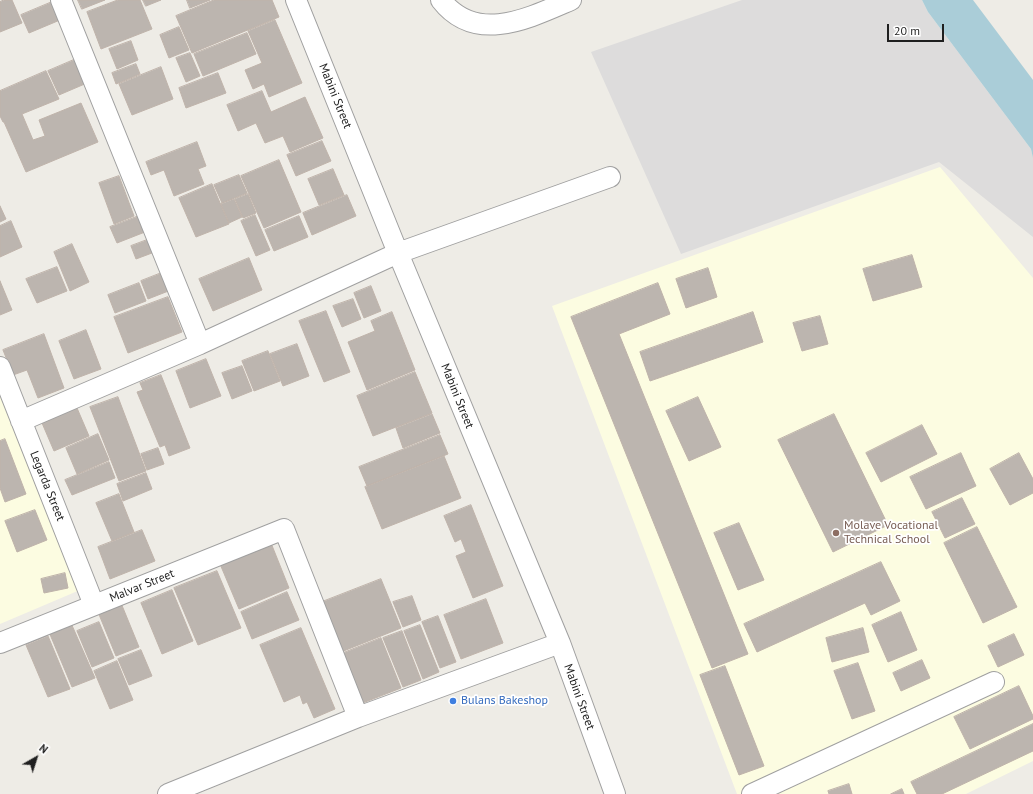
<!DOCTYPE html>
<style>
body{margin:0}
#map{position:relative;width:1033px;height:794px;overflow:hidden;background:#eeece6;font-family:"PT Sans",sans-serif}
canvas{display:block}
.north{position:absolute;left:16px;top:738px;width:40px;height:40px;-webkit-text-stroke:3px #fff;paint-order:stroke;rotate:39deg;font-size:11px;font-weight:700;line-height:16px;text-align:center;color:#1f1f1f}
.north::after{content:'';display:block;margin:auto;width:14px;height:18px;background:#1f1f1f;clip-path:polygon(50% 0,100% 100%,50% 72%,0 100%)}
.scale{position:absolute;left:887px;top:24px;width:57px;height:18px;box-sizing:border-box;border:2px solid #1f1f1f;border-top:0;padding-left:5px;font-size:12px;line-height:14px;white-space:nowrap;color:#1f1f1f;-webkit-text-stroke:3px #fff;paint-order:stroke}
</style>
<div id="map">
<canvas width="1033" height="794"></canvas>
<div class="north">N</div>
<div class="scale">20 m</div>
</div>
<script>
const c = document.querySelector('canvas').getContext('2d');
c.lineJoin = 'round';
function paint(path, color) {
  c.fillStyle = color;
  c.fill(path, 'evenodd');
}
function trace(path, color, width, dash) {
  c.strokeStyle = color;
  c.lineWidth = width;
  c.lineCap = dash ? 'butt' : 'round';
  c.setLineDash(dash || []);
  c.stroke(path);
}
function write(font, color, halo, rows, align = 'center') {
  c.font = font + ' "PT Sans",sans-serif';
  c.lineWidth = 3.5;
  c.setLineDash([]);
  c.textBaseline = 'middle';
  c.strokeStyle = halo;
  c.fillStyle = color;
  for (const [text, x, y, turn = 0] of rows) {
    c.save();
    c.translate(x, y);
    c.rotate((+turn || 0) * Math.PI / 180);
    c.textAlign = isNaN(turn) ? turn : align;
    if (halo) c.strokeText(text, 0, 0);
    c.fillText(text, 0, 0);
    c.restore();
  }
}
const residential = new Path2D(`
 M742,0H922L928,12L1031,149L1033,158V237L939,162L681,254L591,52Z`);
const education = new Path2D(`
 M940,167L1033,278V761L966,794H737L552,306Z
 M0,393L80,590L0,624Z`);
const water = new Path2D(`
 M922,0H973L1033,80V158L1031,149L928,12Z`);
const building = new Path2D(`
 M4,0H12L22,23L0,32V2Z
 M78,0H105L82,9Z
 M118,0H140L152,29L101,49L87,12Z
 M143,0H161L146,6Z
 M187,0H210L190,8Z
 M214,0H272L279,17L192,53L176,16Z
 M52,2L60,20L29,33L21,15Z
 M275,20L302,83L269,97L264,84L253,89L245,70L262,63L248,31Z
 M179,27L189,50L169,58L160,35Z
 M247,33L256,54L203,76L194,54Z
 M131,41L138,60L117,69L109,49Z
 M190,53L200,76L186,82L176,58Z
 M76,59L87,83L59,95L48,71Z
 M136,64L140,74L116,84L112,73Z
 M161,67L173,99L132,115L119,84Z
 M46,71L59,99L22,114L33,140L45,136L39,120L81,103L98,142L26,172L4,122H3L0,116V91Z
 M218,73L226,93L186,108L179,88Z
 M262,91L271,112L305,97L323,138L290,152L283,136L265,143L256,123L238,131L227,105Z
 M322,141L331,161L296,176L287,155Z
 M197,142L206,166L198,169L204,184L174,196L164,170L151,175L146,162Z
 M279,160L301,212L264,228L241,176Z
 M333,169L344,195L319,205L308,179Z
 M239,175L247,193L222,203L214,185Z
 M119,176L134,216L114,224L99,183Z
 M212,184L229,224L196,237L179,198Z
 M248,194L256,213L243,218L235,199Z
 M347,195L356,216L312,235L303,213Z
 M234,199L242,217L229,223L221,204Z
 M0,206L6,219L0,222Z
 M255,215L270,250L256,256L241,221Z
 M139,216L145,232L117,243L110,227Z
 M299,216L308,237L274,251L265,230Z
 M11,221L22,247L0,257V226Z
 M147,240L152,253L136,259L131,246Z
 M72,244L89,282L70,291L54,252Z
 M912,255L922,287L873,301L863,269Z
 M249,258L262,290L213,311L199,279Z
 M57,267L67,291L37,303L26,279Z
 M708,268L717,297L686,308L676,279Z
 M164,272L171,290L148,299L141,281Z
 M0,281L12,310L0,315Z
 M139,283L146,301L115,313L108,295Z
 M658,283L670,314L619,334L748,654L712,668L571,317Z
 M371,286L381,311L364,318L354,293Z
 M168,297L182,332L128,353L114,317Z
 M353,299L361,319L342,327L333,306Z
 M326,311L350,372L324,382L299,321Z
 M392,312L415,370L367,390L348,342L375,331L371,321Z
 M753,312L763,342L650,381L640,352Z
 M820,316L828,344L802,351L793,323Z
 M86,330L101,369L74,379L59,341Z
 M44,334L64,388L38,398L27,370L13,375L3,350Z
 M297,344L309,376L283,386L270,354Z
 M268,351L280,381L254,391L242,361Z
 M206,359L221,396L190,408L176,371Z
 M242,366L252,391L232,399L222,373Z
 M415,372L432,413L373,436L357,396Z
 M161,375L190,448L169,456L165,445L160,447L137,392L143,390L140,383Z
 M118,397L146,471L119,481L90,407Z
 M698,397L721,447L689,461L666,411Z
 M77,408L89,436L54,451L42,423Z
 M432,414L440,433L403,448L396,428Z
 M834,414L888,525L833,552L778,440Z
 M922,425L937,454L881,482L866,453Z
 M98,434L109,460L77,474L66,448Z
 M440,435L448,454L367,486L359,467Z
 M5,439L26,494L5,502L0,488V441Z
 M158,448L164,464L147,470L141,454Z
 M961,453L976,486L926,509L910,477Z
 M1019,453L1033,479V493L1010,505L990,469Z
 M444,456L461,498L382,529L365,487Z
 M109,462L115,478L72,495L65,480Z
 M146,473L152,489L123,501L117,484Z
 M119,494L134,532L112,541L96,503Z
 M962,498L975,524L945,538L932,512Z
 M471,505L503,586L473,598L456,556L466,552L461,539L455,542L444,516Z
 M35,510L47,540L17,552L5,521Z
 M739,523L764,580L738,590L714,533Z
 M977,527L1017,607L983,623L944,543Z
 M142,530L155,561L110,579L98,547Z
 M271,543L289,588L239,609L220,564Z
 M881,562L900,601L871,615L865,603L757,652L744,624Z
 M217,571L241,628L198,645L174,588Z
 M65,573L68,588L44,593L41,579Z
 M381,579L401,628L341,652L322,602Z
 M172,590L193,641L162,654L141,603Z
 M287,592L299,620L252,639L241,612Z
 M412,596L421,620L403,627L393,602Z
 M486,599L503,643L461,659L444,615Z
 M121,603L139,647L116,656L98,612Z
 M901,612L917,650L888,662L872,625Z
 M438,616L456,662L440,668L422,622Z
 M99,622L114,658L92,667L77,631Z
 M71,623L95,678L72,687L49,632Z
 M420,625L439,672L423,679L404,631Z
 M301,628L335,709L314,718L307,702L303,704L300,695L284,702L260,645Z
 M863,628L869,652L832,662L826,638Z
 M402,631L421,680L403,687L383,638Z
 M1014,634L1024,655L998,667L988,646Z
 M48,636L70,689L48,697L26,645Z
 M381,638L401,688L360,704L341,654Z
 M141,650L152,676L129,685L118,659Z
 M922,660L930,678L901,691L893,673Z
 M117,661L133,700L110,709L94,671Z
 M858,663L875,711L852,719L834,671Z
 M725,666L764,766L739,775L700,675Z
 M1019,686L1033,716V719L970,749L954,717Z
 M1033,724V751L942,794H917L911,782Z
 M849,784L852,794H829L828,791Z
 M902,789L904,794H891Z`);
const minor = new Path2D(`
 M61,0L200,344
 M296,0L398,253L560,643L615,794
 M441,0C476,45 529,18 571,0
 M0,367L94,605
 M21,421L200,344L398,253L610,177
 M0,643L284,529L358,717
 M168,794L358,717L560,643
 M752,794L994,682`);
const markers = [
 [836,533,4,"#8d6e63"],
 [453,701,4,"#3f7fe0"]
];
const streetNames = [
 ["Mabini Street",335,96,68],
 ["Mabini Street",457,396,68],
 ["Legarda Street",47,486,68],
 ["Malvar Street",142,586,-22],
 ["Mabini Street",579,697,70]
];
const educationNames = [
 ["Molave Vocational",844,526],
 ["Technical School",844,540]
];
const shopNames = [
 ["Bulans Bakeshop",461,701]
];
paint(residential, '#dddcdc');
paint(education, '#fcfce1');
paint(water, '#aacdd8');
paint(building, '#bcb5af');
trace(building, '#bfb3aa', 1);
trace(minor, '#a0a0a0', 22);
trace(minor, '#fff', 20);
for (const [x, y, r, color] of markers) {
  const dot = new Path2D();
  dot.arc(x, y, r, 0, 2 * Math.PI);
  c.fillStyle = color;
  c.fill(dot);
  trace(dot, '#fff', 1.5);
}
write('12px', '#1f1f1f', '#fff', streetNames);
write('12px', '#785e54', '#fff', educationNames, 'left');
write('12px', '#366cbe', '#fff', shopNames, 'left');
</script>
